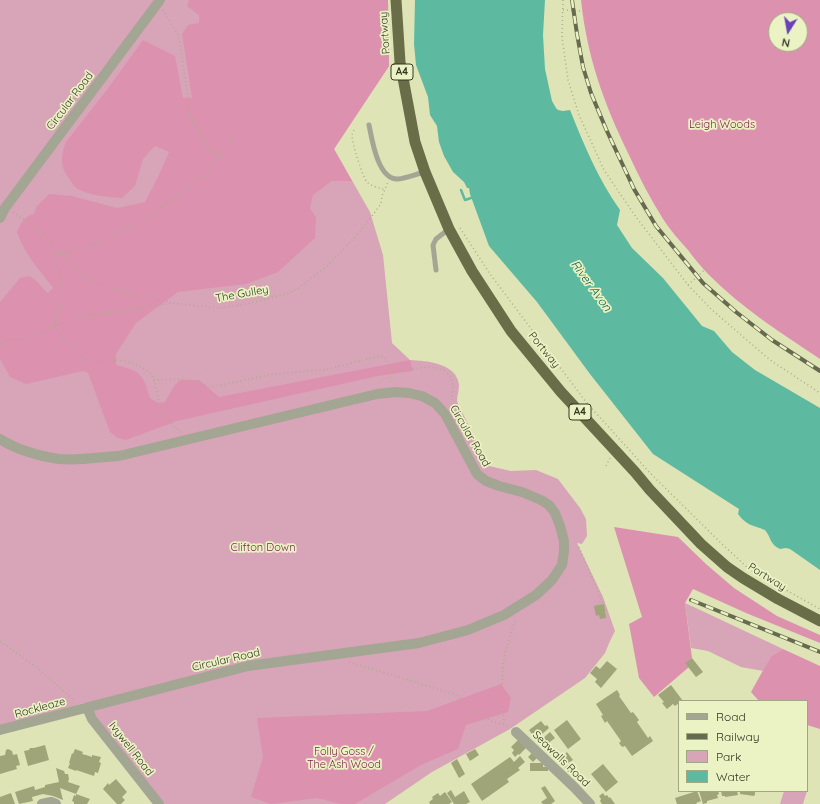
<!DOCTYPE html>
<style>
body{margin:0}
#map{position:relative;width:820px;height:804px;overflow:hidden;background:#dee4b6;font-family:Quicksand,sans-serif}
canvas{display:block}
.legend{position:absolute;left:678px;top:700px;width:130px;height:92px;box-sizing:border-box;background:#ebf2c3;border:1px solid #a1a783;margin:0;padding:5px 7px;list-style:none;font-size:12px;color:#333624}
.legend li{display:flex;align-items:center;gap:8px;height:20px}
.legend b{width:20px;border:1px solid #a1a783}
.north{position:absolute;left:768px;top:12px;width:40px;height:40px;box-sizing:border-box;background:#ebf2c3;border:1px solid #a1a783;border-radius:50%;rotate:191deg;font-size:11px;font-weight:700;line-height:16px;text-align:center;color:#333624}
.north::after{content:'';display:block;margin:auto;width:14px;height:18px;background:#6a41ba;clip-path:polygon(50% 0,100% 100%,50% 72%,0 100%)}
</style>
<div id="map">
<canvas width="820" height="804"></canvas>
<ul class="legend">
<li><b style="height:5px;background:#a3a693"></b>Road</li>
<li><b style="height:5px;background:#666a4f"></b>Railway</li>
<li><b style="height:11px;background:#d8a4b8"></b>Park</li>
<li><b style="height:11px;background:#5dbaa1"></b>Water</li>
</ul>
<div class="north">N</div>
</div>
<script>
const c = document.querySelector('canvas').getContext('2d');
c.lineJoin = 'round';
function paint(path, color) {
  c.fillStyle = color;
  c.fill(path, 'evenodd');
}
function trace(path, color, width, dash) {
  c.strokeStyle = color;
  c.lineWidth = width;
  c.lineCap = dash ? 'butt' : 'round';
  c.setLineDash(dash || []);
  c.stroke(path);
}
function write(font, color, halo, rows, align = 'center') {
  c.font = font + ' Quicksand,sans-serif';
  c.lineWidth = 3.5;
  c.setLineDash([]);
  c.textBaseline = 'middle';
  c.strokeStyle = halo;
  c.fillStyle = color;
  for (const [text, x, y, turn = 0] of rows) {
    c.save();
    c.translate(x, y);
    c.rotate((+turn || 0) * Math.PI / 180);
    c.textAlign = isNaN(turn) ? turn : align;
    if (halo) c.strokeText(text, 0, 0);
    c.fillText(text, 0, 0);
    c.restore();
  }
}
const green = new Path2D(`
 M0,0H388L389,66L334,149L370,212L383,255L392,343L410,360C427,361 457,363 459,385C459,391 457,396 457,401C458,404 460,408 461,410L489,466L511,471L536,470L558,479L580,508L586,519L587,536L582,544L577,543L603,597L615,631L610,641L605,653L585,678L510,729L432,772L385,804H164L84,703L0,726Z
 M685,603L698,609L783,649L771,656L763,671L741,667L708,651L691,648Z
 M784,791H807L803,804H780Z`);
const forest = new Path2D(`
 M189,0H388L389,66L334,149L352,181H332L313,195L310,208L316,218L315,238L278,272L246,284L178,292L136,323L116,354V365C140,371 143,373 150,398L158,403L165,402L174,386L180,380H199L219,397L410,360L413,371L378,376L177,421L126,440L118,438L110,432L88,373L83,371L26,384L10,377L0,359V302L20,278L29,276C37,280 41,287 48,293L53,288C40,270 24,254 17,232C21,223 24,216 34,214L37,206L49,194L72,196L117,208L145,202L158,177L169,152L155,146L143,159L135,186L122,198C107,197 91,196 78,189C75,188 72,183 70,180C60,168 60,156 66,142L106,91L143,40L175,56L183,98H192L182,34L188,25L199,23V15L187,6Z
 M581,0H820V359C781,333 742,308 709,275C701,267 694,258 688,250C679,240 670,230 663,219C650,198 639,177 629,155C604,104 587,57 581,0ZM776,20H800V44H776Z
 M614,527L678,537L706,564L734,588L777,616L820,635V643L746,613L693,589L685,603L692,658L686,663L689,667L654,697L639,678L629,624L642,617Z
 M783,649L820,666V729L807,725V701H759L751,692L771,656Z
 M501,684L511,698L508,712L466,725L458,749L421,765L355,804H341L317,798L271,804L251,797L263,757L257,718L427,711Z`);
const water = new Path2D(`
 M415,0H545L543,35L545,69L552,101L556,108L558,110L563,111L570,110C584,145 598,179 620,210L617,225L632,248L663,278L702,326L714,331L732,352L755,370L820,408V570L790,549L786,548L780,549C770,545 771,537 765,530C753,525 747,526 738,514L739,509L653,454L590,374L537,302L489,246L470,194L469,188H467L464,182L453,172L444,156L439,142L437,126L430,115L428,97L416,65L414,44Z`);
const stream = new Path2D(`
 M461,190L465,200L471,198`);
const building = new Path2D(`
 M604,604L606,618L600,619L599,615L596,616L594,606Z
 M692,658L703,672L696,677L685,663Z
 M607,661L617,669L601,688L595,682L597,679L590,673L596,666L600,669Z
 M671,685L683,701H679V703L675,706L673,704L667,709L662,703L664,702L658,695Z
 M617,690L620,695L619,696L631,713L633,712L639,720L637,722L648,738L650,736L653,741L632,756L625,746L622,747L619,743L621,741L607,721L605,723L601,716L603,715L596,704Z
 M567,720L581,739L568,749L554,730Z
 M541,721L545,726L547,725L549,728L540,736L539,735L535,738L529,730Z
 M550,732L555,738L546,745L542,739Z
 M518,740L526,748L519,755L518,754L515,757L512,753L514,750L511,747Z
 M45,745L49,760L28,766L24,751L29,750L30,748H34Z
 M8,749L12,751L13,755L17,754L20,765L16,766L17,769L0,774V756L5,755L6,750Z
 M75,749L83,752L82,754L86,755L92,757V755L101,757L99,762L101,763L98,773L95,772L94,776L76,770V771L68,768L70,763H69L72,753L73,754Z
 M475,749L479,755L470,761L466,754Z
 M567,752L573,760L563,766L559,761Z
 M532,753L537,758L533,762L528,757Z
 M520,756L525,762L518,768L520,770L507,779L509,782L482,801L471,784L510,757L514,762Z
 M457,759L465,774L459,778L451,763Z
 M530,763H543V767H548V771H530Z
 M572,763L575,767L568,772L565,767Z
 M603,764L618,782L606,792L591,774Z
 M56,768L64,771L65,774H68L69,779L68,782L80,786L76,794L60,788L63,800L53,796L43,794L32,797L33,801L19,804L15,792L34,786L35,790L45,787V785L59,782Z
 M116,779L127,792L122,797L125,800L121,804H117L103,789L108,783L109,785Z
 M545,786L555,801L551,804H543L541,802L547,798L541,788Z
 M451,790L455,797L464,791L470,802L466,804H454L447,793Z
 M697,791L701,801L696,803L697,804H677L675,798Z
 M699,791H718L719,794L717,795L718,798L707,801V803L703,804Z
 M721,791H737L738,795L725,797V796H722Z
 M740,791H755V794L754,796L740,794Z
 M445,792L452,802L449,804H430L429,802L433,799L432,797L438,793L440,796Z
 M11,793L15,804H0V797Z
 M603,793L605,796L607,795L609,798L610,797L615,804H602L600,801L601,799L599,796Z
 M76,794L90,799L87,804H74V802L72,801L74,795L76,796Z`);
const path = new Path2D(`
 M563,0L562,37L568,80L579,115L604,170L636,217L688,285L711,309L770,360L820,393
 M163,10L179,36L191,118L211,152L221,156
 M563,10L601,12
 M354,130C353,132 352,134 352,136C352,143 363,178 367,182C372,187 379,187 385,190
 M13,212L41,231L65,259L73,264L84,277L95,283L131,294L170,302
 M460,228L490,274L586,402L650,473L721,543L750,570L820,609
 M688,285L711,264
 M0,344L10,339H28L54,326L81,317L172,303L218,308L247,304L289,293L299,288L327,266L359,233L381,204L382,196L388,182
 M389,373C418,368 463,354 451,403
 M154,380L184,379L211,387L269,375L306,371L324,370L379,356L387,359L391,383
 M181,432C175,427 168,421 164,415C157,404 157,381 151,374C142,365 122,359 111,360C106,361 100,363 96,362C79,360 63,339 54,326L64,292L59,270L53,259L54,254L79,251L107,239L143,220L205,175L236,135
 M606,466L610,458
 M579,547L606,610L605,611
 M597,605L600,602V599
 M0,641L36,667L75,701
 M349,662L454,694L479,714L493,722L504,724L508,727
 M504,724C503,705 501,687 503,668C504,651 510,636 515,620`);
const service = new Path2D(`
 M369,125C372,140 378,180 398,179C407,178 416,174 425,172
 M436,270L433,245L436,239L449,229`);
const minor = new Path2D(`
 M0,218L5,208L160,0
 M0,439C17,450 40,456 59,459C79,461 100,457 119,456L377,394L396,392L409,393L422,396L435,403L445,414L477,474L486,481L499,486L522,492L541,500L549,505L555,513L560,526L564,541V551L562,565L552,580L536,595L504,615L468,630L419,643L248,666L0,730
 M87,708L92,719L159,804
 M516,732L574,787L590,804
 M42,804L51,802L56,804`);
const trunk = new Path2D(`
 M396,0L400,62L415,142L425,172L449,229L472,271L511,331L561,392L635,472L650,490L701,544L727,567L743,578L778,599L820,621`);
const rail = new Path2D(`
 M572,0L577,34L583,67L591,93L606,129L634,189L656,226L703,283L736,312L772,340L820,371
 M691,600L820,652`);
const shields = [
 [402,72,22],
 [580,412,22]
];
const shieldNames = [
 ["A4",402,72],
 ["A4",580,412]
];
const streetNames = [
 ["Portway",385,33,-94],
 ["Circular Road",70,101,-53],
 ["The Gulley",242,294,-10],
 ["Portway",544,350,51],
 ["Circular Road",470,436,60],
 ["Portway",767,577,32],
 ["Circular Road",226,660,-13],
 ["Rockleaze",40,708,-15],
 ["Ivywell Road",131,749,52],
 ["Seawalls Road",561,759,44]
];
const parkNames = [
 ["Leigh Woods",722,125],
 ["Clifton Down",263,548],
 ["Folly Goss /",344,752],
 ["The Ash Wood",344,765]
];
const waterNames = [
 ["River Avon",591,286,54]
];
paint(green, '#d8a4b8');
paint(forest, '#dc92af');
paint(water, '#5dbaa1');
trace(stream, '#5dbaa1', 2.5);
paint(building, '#9fa579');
trace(path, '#a9ae88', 1.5, [1, 3]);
trace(service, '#a3a693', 5);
trace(minor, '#a3a693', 10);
trace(trunk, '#696e48', 11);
trace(rail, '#666a4f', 4);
trace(rail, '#ebf2c3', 2.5, [8]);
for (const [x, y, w] of shields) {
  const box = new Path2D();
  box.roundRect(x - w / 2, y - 8, w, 16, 3);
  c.fillStyle = '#ebf2c3';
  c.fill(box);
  trace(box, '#333624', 1);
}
write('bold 10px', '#333624', null, shieldNames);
write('11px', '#333624', '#ebf2c3', streetNames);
write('11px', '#7b254f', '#ebf2c3', parkNames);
write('italic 12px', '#176150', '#ebf2c3', waterNames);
</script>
